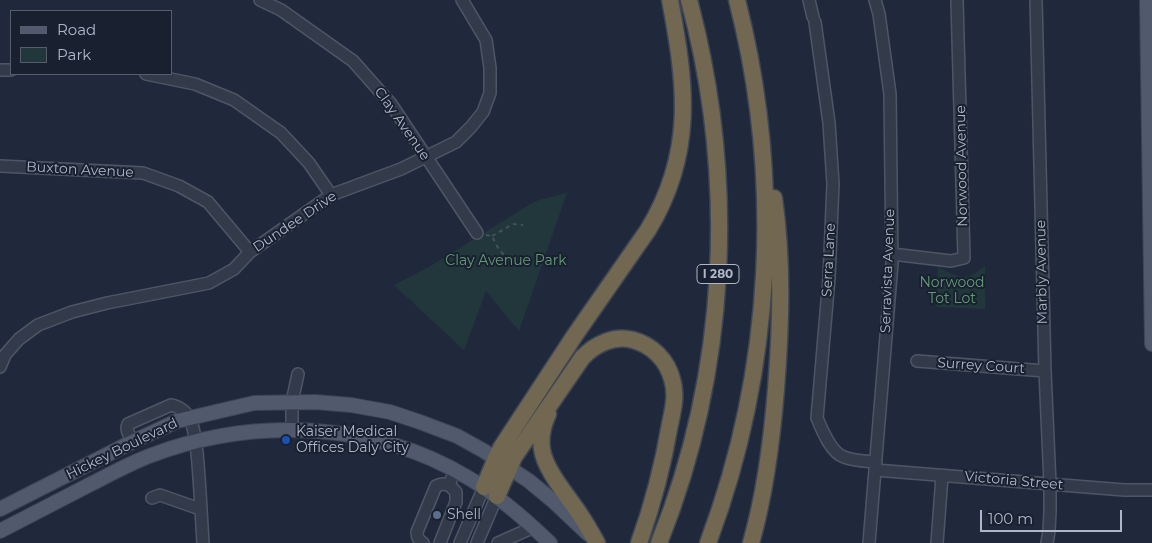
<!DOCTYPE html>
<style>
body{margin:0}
#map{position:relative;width:1152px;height:543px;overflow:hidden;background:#20293b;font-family:Montserrat,sans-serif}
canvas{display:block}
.legend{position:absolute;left:10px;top:10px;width:162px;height:65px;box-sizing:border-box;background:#192130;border:1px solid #555d6d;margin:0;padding:6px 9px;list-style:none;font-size:15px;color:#aeb6c8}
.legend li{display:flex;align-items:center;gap:10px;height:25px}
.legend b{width:25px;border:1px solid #555d6d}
.scale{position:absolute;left:980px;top:510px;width:142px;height:22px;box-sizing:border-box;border:2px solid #aeb6c8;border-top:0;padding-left:6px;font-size:15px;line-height:18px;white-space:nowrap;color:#aeb6c8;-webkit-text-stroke:4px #192130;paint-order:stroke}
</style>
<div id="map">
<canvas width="1152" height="543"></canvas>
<ul class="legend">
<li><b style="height:6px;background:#515a6c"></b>Road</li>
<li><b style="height:14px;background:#22373c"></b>Park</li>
</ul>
<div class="scale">100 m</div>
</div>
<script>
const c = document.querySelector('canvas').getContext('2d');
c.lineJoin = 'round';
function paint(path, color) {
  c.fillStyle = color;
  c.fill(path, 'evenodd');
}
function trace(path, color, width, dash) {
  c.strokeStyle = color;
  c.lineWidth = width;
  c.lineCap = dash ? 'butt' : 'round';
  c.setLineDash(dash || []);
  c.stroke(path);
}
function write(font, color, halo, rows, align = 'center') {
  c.font = font + ' Montserrat,sans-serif';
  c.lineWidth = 4;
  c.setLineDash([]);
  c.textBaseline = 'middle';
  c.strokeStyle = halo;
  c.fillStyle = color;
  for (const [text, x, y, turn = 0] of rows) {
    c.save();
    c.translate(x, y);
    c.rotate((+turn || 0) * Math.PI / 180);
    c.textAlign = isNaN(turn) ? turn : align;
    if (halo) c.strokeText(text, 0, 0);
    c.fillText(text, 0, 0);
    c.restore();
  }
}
const green = new Path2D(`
 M567,193L519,331L486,291L464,350L394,285L429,267L529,205L539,200Z
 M985,266V309L936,307L938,267C960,278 964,283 985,266Z`);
const path = new Path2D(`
 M486,235L492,236L498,248L509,261
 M492,236L513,224L523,225`);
const minor = new Path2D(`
 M260,0L281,10L353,61L391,104L477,233
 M809,0L813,17
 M1036,0L1045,371L1050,484V511L1049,531L1047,543
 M815,22L829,123L833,184L829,278L817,418C822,430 831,453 844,457C854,461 865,461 876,462
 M0,70H11
 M146,74L195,84L234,100L281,133L309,163L331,195
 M0,166L143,173L179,186L208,202L250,252
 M892,254L951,261L964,258L957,0
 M917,361L1045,371
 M0,367L5,355L19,339L38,325L72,312L107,303L209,283L234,269L250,252L331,195L401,169L456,142L471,127L483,112L490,93V68L486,40L462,0
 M292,430V402L298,374
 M133,441C130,436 125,431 128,424L171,405C178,406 187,412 190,419C194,427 196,444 197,453C200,483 201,513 203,543
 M875,470L1124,490H1152
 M152,498L160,495L200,509
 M423,543C418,540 417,537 417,532L436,486L442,484L449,485L455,470
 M440,543L456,502V492L449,485
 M460,543L484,487
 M477,543L497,496
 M498,543L534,527
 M869,543L892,263L890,94L879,14L875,0
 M937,543L942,476`);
const major = new Path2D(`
 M1147,0L1152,344
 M0,509L128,444L177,421L254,403L315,402L351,405L390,412L420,422L457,436L484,451L529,481L552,500L588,534
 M0,531C29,516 58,501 87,486C109,475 130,463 152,455C253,417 373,421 467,477C498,495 524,518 550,543`);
const highway = new Path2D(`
 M548,414C543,425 540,437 542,449C545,471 569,497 581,516C587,525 592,534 597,543
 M484,487L496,458L501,448L575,335L648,230C695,153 686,84 670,0
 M497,496L514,457L582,358C595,344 614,335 633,340C652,345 667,360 672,379C677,394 673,410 670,424C663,465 653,504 639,543
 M659,543C728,371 737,179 689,0
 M708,543C773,370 783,179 737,0
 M751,543C765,494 772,439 776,389C781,325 783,261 774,198`);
const markers = [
 [286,440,5,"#1a4fb4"],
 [437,515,5,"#5c6f8a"]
];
const shields = [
 [718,274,42]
];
const shieldNames = [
 ["I 280",718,274]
];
const streetNames = [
 ["Clay Avenue",402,124,55],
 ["Norwood Avenue",962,166,-91],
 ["Buxton Avenue",80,170,3],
 ["Dundee Drive",295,222,-34],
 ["Serra Lane",829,260,-87],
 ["Serravista Avenue",888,271,-88],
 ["Marbly Avenue",1042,272,-91],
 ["Surrey Court",981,366,4],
 ["Hickey Boulevard",122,449,-26],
 ["Victoria Street",1014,481,5]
];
const parkNames = [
 ["Clay Avenue Park",506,261],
 ["Norwood",952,283],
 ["Tot Lot",952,299]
];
const poiNames = [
 ["Kaiser Medical",296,432],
 ["Offices Daly City",296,448],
 ["Shell",447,515]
];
paint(green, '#22373c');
trace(minor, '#4e5666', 14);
trace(major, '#3d4455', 16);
trace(highway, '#3e4656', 19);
trace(path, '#3f5459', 2, [4, 4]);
trace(minor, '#333b4b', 11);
trace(major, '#515a6c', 14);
trace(highway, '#726750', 16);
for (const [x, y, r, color] of markers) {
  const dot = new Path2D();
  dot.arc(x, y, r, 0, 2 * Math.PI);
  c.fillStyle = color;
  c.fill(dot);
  trace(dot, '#192130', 2);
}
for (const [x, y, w] of shields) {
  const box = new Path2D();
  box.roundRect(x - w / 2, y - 9.5, w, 19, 4);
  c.fillStyle = '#192130';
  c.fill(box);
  trace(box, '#aeb6c8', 1);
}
write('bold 12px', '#aeb6c8', null, shieldNames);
write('14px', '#aeb6c8', '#192130', streetNames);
write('14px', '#639a75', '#192130', parkNames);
write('14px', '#aeb6c8', '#192130', poiNames, 'left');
</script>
